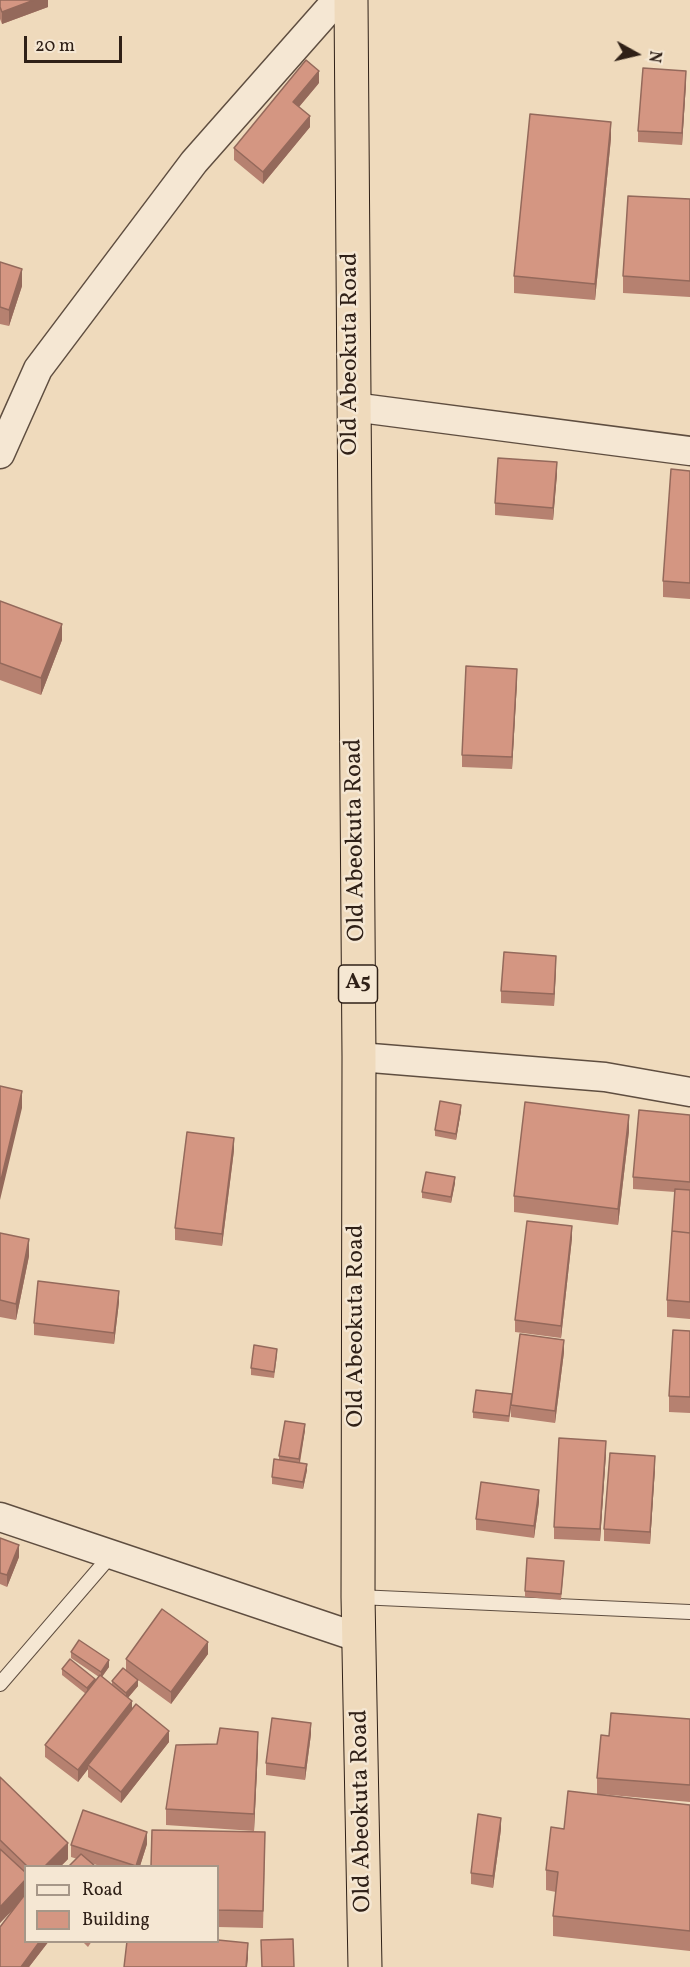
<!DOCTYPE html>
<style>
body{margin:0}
#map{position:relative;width:690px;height:1967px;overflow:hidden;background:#efdabc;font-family:Vollkorn,serif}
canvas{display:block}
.legend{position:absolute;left:24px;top:1865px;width:195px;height:78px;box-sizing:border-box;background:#f5e7d3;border:2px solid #a69788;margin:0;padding:8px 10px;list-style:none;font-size:18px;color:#2f2017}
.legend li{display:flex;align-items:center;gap:12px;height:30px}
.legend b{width:30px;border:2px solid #a69788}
.north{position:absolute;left:606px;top:24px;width:60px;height:60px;-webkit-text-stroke:4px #f5e7d3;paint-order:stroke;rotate:98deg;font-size:16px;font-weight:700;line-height:24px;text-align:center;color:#2f2017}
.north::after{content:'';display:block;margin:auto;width:21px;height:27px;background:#2f2017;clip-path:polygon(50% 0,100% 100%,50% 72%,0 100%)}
.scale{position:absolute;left:24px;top:36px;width:98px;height:27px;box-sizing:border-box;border:3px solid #2f2017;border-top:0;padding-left:8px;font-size:18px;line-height:21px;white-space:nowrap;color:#2f2017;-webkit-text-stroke:4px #f5e7d3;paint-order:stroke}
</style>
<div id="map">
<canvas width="690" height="1967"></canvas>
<ul class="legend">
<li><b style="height:8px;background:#f5e7d3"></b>Road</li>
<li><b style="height:16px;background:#d49682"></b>Building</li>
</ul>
<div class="north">N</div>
<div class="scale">20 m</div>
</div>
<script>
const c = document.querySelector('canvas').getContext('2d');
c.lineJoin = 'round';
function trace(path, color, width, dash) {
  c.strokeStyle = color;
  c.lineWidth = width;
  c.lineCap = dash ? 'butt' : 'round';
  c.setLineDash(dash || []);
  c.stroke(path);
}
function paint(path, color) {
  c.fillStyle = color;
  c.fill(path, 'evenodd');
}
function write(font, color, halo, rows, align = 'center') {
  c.font = font + ' Vollkorn,serif';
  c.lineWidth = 5;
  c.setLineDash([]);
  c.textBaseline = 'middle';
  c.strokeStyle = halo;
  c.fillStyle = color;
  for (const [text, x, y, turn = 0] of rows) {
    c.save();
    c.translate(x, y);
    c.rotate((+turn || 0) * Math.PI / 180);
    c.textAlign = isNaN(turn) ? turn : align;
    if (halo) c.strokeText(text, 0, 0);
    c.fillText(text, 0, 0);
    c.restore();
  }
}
const service = new Path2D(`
 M358,1597L690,1612
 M0,1684L112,1554`);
const minor = new Path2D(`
 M353,407L690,451
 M0,454L38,369L194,162L337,0
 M359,1057L605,1077L690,1092
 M0,1517L360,1638`);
const trunk = new Path2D(`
 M351,0L359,1057L358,1597L365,1967`);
const wall = new Path2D(`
 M0,0H48V7L2,24L0,19Z
 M319,83L299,107L310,127L263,184L234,160V148Z
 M686,83L682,145L638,142V131Z
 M611,138L595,300L514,293V276Z
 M690,199V297L623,293V276Z
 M0,262L22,286L9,326L0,324Z
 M690,471V599L663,597V581Z
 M557,474L553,520L495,515V503Z
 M0,601L62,640L41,695L0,680Z
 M517,681L512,769L462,767V755Z
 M556,968L554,1006L501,1003V991Z
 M461,1111L456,1140L435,1136V1130Z
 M690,1115V1319L667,1317V1300L675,1192L633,1189V1177Z
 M629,1131L618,1225L514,1212V1196Z
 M234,1150L222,1246L175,1240V1228Z
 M455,1183L451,1203L422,1198V1192Z
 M0,1233L29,1256L16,1320L0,1317Z
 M572,1238L561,1338L515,1332V1320Z
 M119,1302L114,1344L34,1335V1323Z
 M690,1331V1413L669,1412V1396Z
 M564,1352L555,1423L511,1417V1405Z
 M277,1355L274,1378L251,1375V1368Z
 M512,1400L509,1422L473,1418V1412Z
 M305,1430L300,1463L307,1470L303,1489L272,1484V1477L279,1459V1456Z
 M606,1453L600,1541L554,1539V1527Z
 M655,1468L650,1544L604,1541V1529Z
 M539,1502L534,1538L476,1530V1519Z
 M0,1538L19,1557L7,1587L0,1584Z
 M564,1567L561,1600L525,1597V1591Z
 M71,1652L109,1667L102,1677L112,1685V1681L126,1670V1659L208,1654L171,1704L134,1677L138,1686L128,1698L132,1709L169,1742L121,1803L88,1777V1769L78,1782L45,1757V1745L86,1694L62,1675V1669L95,1682L99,1677L71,1658Z
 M690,1719V1802L599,1794L690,1805V1951L553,1936V1916L556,1892L546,1890V1870L564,1829L597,1794V1778L609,1736Z
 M311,1734L305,1780L266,1775V1763Z
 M217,1744L258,1749L254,1831L166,1825V1809Z
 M0,1777L68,1859L61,1866H26V1941H49L29,1967H0L16,1906L0,1923Z
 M501,1829L493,1888L471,1884V1873Z
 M147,1844L140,1866H100L71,1857V1845Z
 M265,1849L263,1928L218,1927V1866Z
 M82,1941H92L88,1947Z`);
const shadedWall = new Path2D(`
 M34,0H48V7L2,24V12Z
 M319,71V83L293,114V102Z
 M686,71V83L682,145V133Z
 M310,116V127L263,184V172Z
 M611,122V138L595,300V284Z
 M22,269V286L9,326V310Z
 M557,462V474L553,520V508Z
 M62,624V640L41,695V678Z
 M517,669V681L512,769V757Z
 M556,956V968L554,1006V994Z
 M22,1091V1108L0,1200V1184Z
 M461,1105V1111L456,1140V1134Z
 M629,1115V1131L618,1225V1209Z
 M234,1138V1150L222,1246V1234Z
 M455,1177V1183L451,1203V1197Z
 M572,1226V1238L561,1338V1326Z
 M29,1239V1256L16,1320V1304Z
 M119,1291V1302L114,1344V1333Z
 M564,1340V1352L555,1423V1411Z
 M305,1424V1430L299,1466V1459Z
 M606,1441V1453L600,1541V1529Z
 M655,1456V1468L650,1544V1532Z
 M307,1464V1470L303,1489V1482Z
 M539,1490V1502L534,1538V1526Z
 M19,1545V1557L7,1587V1575Z
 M208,1642V1654L171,1704V1692Z
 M109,1660V1667L101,1678V1672Z
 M95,1679V1685L87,1695V1688Z
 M138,1680V1686L126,1700V1693Z
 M132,1701V1712L88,1765V1769L78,1782V1770Z
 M311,1723V1734L305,1780V1768Z
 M169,1731V1742L121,1803V1792Z
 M258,1732V1749L254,1831V1814Z
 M501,1818V1829L493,1888V1876Z
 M147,1832V1844L140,1866H136Z
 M68,1843V1859L61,1866H45Z
 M26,1879V1896L0,1923V1907Z
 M40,1941H49L29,1967H21Z
 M248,1943V1959L247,1967H246Z`);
const building = new Path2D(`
 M0,0H34L2,12L0,7Z
 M306,60L319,71L293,102L310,116L263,172L234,148Z
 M643,68L686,71L682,133L638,131Z
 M530,114L611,122L595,284L514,276Z
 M628,196L690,199V281L623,276Z
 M0,262L22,269L9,310L0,307Z
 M498,458L557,462L553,508L495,503Z
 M671,469L690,471V583L663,581Z
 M0,601L62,624L41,678L0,663Z
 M466,666L517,669L512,757L462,755Z
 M504,952L556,956L554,994L501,991Z
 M0,1086L22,1091L0,1184Z
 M440,1101L461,1105L456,1134L435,1130Z
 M525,1102L629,1115L618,1209L514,1196Z
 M639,1110L690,1115V1182L633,1177Z
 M187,1132L234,1138L222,1234L175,1228Z
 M426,1172L455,1177L451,1197L422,1192Z
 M675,1189L690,1190V1233L672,1231Z
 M527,1221L572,1226L561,1326L515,1320Z
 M672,1231L690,1233V1302L667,1300Z
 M0,1233L29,1239L16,1304L0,1300Z
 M38,1281L119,1291L114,1333L34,1323Z
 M673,1330L690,1331V1397L669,1396Z
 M520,1334L564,1340L555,1411L511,1405Z
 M254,1345L277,1349L274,1372L251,1368Z
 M476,1390L512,1394L509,1416L473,1412Z
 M285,1421L305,1424L299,1459L279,1456Z
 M559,1438L606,1441L600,1529L554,1527Z
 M610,1453L655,1456L650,1532L604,1529Z
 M274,1459L307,1464L303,1482L272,1477Z
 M481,1482L539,1490L534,1526L476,1519Z
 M0,1538L19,1545L7,1575L0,1573Z
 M527,1558L564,1561L561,1594L525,1591Z
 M162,1609L208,1642L171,1692L126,1659Z
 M79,1640L109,1660L101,1672L71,1652Z
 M70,1659L95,1679L87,1688L62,1669Z
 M123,1668L138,1680L126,1693L112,1681Z
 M100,1675L132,1701L78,1770L45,1745Z
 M136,1704L169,1731L121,1792L88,1765Z
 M611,1713L690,1719V1785L597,1778L601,1735L609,1736Z
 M272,1718L311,1723L305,1768L266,1763Z
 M220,1728L258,1732L254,1814L166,1809L176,1745L217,1744Z
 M0,1777L68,1843L45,1866H27L0,1840Z
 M568,1791L690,1805V1931L553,1916L558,1872L546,1870L551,1827L564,1829Z
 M83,1810L147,1832L136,1866L71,1845Z
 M478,1814L501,1818L493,1876L471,1873Z
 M152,1830L265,1832L263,1911L218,1910V1866H151Z
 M0,1849L26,1873V1879L0,1907Z
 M81,1854L95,1866H69Z
 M26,1893V1941H40L21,1967H0V1927Z
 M293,1939L294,1967H262L261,1940Z
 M218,1940L248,1943L246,1967H124L127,1941H218Z`);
const shields = [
 [358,984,39]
];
const shieldNames = [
 ["A5",358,984]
];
const streetNames = [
 ["Old Abeokuta Road",352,354,-90],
 ["Old Abeokuta Road",357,840,-91],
 ["Old Abeokuta Road",358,1326,-90],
 ["Old Abeokuta Road",363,1811,-91]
];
trace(service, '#5f4e40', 16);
trace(minor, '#5f4e40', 31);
trace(trunk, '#2f2017', 35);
trace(service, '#f5e7d3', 14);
trace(minor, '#f5e7d3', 28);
trace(trunk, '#efdabc', 33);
paint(wall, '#b68170');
paint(shadedWall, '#94695b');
paint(building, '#d49682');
trace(building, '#94695b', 1.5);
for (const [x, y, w] of shields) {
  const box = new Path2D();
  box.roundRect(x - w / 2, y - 19, w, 38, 4.5);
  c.fillStyle = '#f5e7d3';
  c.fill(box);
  trace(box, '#2f2017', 1.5);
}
write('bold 22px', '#2f2017', null, shieldNames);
write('24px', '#2f2017', '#f5e7d3', streetNames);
</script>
